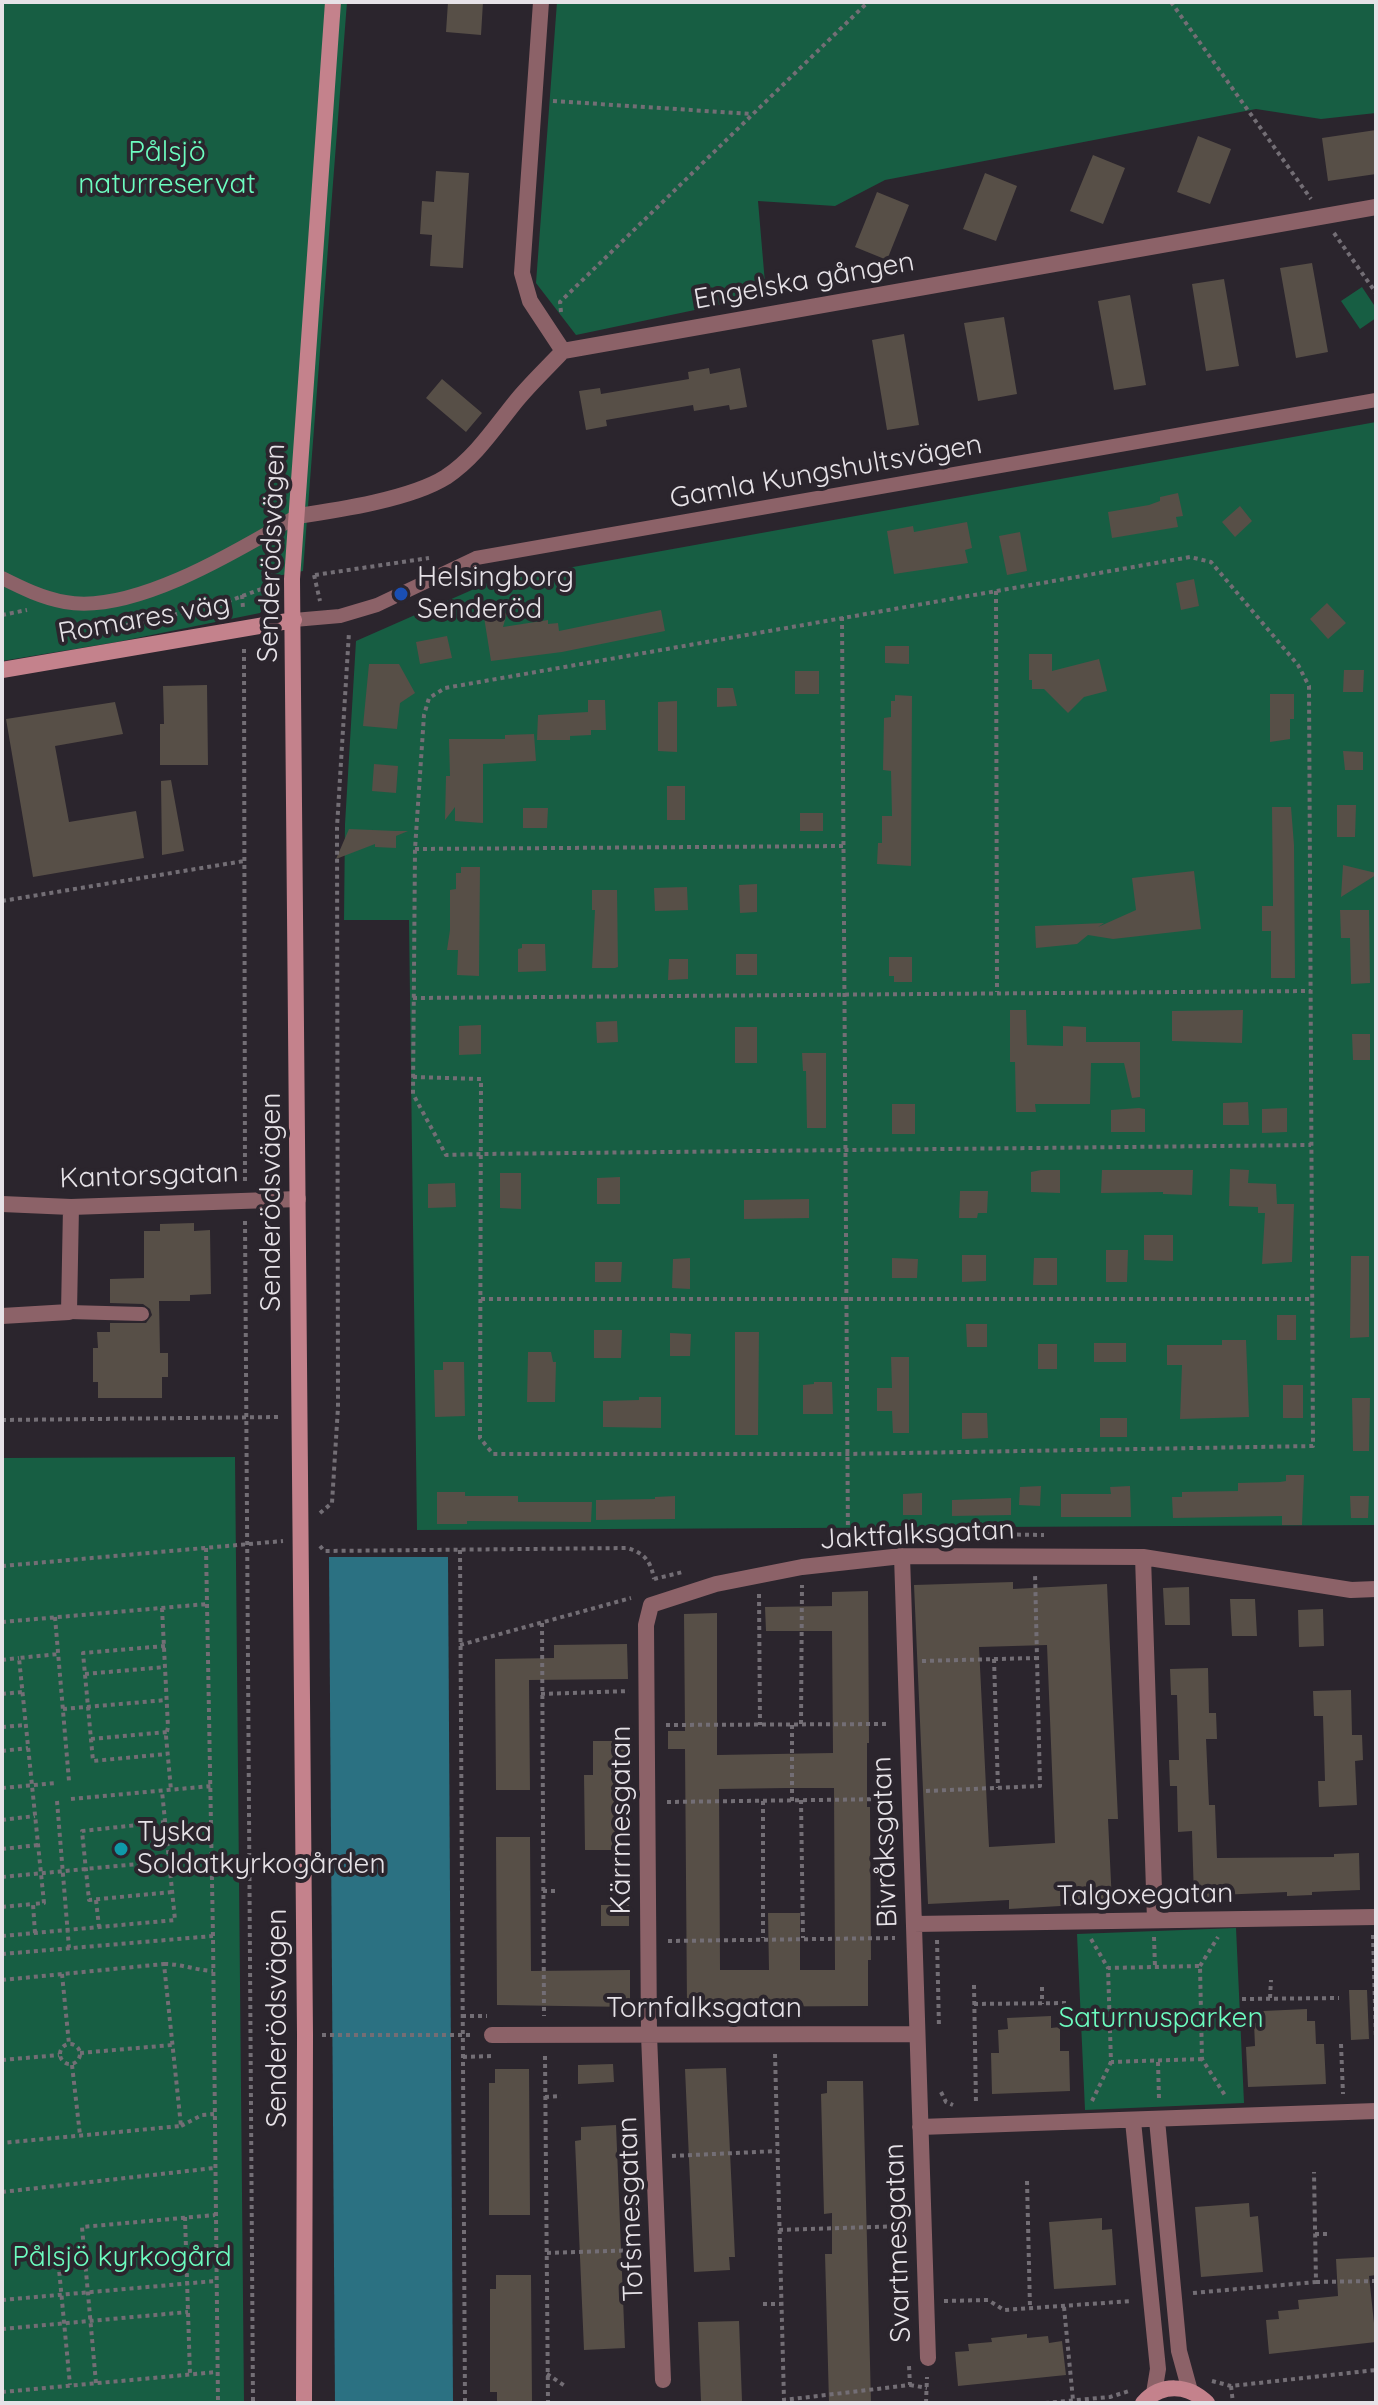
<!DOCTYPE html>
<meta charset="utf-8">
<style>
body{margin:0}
#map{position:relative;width:1378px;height:2405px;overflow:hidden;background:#2b252d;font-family:Quicksand,sans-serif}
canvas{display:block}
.frame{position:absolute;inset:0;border:4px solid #e6e2e7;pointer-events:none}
</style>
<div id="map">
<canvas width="1378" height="2405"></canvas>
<div class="frame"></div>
</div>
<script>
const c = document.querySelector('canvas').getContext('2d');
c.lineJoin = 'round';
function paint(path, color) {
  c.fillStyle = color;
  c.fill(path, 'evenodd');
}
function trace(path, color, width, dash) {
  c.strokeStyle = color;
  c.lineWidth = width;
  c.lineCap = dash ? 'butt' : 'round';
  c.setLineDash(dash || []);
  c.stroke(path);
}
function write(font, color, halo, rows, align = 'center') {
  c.font = font + ' Quicksand,sans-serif';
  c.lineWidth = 8;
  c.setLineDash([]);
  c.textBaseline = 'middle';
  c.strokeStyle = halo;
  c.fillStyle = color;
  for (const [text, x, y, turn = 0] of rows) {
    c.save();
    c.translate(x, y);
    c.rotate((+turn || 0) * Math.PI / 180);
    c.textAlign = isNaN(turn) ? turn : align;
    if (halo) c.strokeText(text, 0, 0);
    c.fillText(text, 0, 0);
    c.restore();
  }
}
const green = new Path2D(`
 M2,2H347L303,571L272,577L270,600L260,613L117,642L2,661Z
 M557,2H1376V113L1321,119L1256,109L885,180L835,206L758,201L766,295L576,335L536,283Z
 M1362,287L1376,308V318L1360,329L1341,301Z
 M1376,422V1525L417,1530L409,920H344L345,824L356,641L490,582Z
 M235,1457L244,2403H2V1458Z
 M1236,1928L1244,2103L1085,2110L1077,1934Z`);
const water = new Path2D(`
 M329,1557H448L453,2403H335Z`);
const building = new Path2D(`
 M448,2H483L481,35L446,32Z
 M1376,130V174L1328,181L1322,138Z
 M1198,136L1231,149L1210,204L1177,192Z
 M1093,155L1125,168L1103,224L1070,211Z
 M436,171L469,173L463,268L430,266L432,235L420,234L422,201L434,202Z
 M985,173L1017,186L996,241L963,229Z
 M877,192L909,205L887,260L855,247Z
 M1312,263L1328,352L1296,358L1280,268Z
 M1224,279L1239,366L1206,371L1192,284Z
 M1130,295L1146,385L1114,390L1098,301Z
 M1004,317L1017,394L978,401L964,323Z
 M904,334L919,425L887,430L872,340Z
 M709,368L710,374L740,368L747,407L730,410L729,405L694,411L693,405L606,420L607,426L586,430L579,391L600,388L601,394L689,379L688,372Z
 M442,379L482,413L466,432L426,398Z
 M1178,493L1183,516L1176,517L1178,527L1112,538L1108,512L1149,505L1160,501V497Z
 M1240,506L1252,521L1235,537L1222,522Z
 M967,522L972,548L965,550L968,563L894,574L887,531L913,526L914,532Z
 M1020,532L1027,571L1007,575L999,536Z
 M1194,579L1199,606L1181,610L1176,583Z
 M1327,603L1346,623L1328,639L1310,619Z
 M661,610L665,631L562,652L491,661L484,617L507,613L503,627L548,620V624L558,623L559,631Z
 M447,636L452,658L420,664L416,642Z
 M885,646H909V664L885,663Z
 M1029,654H1052V671L1099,659L1107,691L1084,697L1068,713L1044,689H1032V680H1029Z
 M369,664H399L415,693L400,703L397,729L363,726Z
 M1344,670H1364L1363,692H1343Z
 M795,671H819V694H795Z
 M207,685L208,765H160V724H164L163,686Z
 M717,688H733L737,706L717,707Z
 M1270,694H1294V719H1290V739L1270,742Z
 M895,695L912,696L911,866L877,864L878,843H882V816H892L891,771L883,770L884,718L891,717V701H895Z
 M588,700H605L606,730H591V735L570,736V740H537L538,715L588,712Z
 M677,701V752L658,751V702Z
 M115,702L123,734L55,746L69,822L136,811L144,858L33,877L6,719Z
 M534,734L536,761L483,764V823L455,821V807L445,820L446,776H450L449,739H505V735Z
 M1343,751L1363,752V770H1345Z
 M374,764L398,766L396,793L372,791Z
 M171,780L184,851L162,855L161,781Z
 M667,786H685V820H667Z
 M1337,805H1356L1355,837H1337Z
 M1272,807H1291L1294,845L1295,978H1271V931H1262V906H1273Z
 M523,808H548L547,828H523Z
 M800,813H823V831H800Z
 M349,829L396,831H408L396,836V848L375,847V844L336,859Z
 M1343,865L1376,873V875L1341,897Z
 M461,867H480L479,976L457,975L458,950H447L450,930V890L456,889V873H461Z
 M1194,871L1201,929L1113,939L1088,935L1077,944L1036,948L1035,926L1104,923L1098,927L1136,910L1132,878Z
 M757,884V912L740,913L739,885Z
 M687,887L688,910L655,911L654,888Z
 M592,890H617L618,967L615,968H592L595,910H592Z
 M1340,910H1369L1370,983L1351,984L1350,938H1341Z
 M522,944H545L546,971L518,972V949L522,948Z
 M736,954H757V975H736Z
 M889,957H912V982H894V976H889Z
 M669,959H688V979L668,980Z
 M1010,1010H1026L1027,1045L1063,1046V1026L1086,1027V1042H1140V1097L1132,1098L1124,1063H1091L1090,1104H1035L1036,1112H1016L1015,1062H1010Z
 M1243,1010L1242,1043L1172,1041V1011Z
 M617,1021L618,1042L597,1043L596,1022Z
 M481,1025V1054L459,1055V1026Z
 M735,1027H757V1063H735Z
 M1352,1034H1370V1060H1353Z
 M802,1053H826V1128H807L806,1071H803Z
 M1248,1102L1249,1125H1223V1103Z
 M892,1104H915V1134H892Z
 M1139,1108L1145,1109V1132H1111V1110Z
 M1287,1108V1132L1262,1133V1109Z
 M1230,1169L1249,1170L1248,1183L1276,1184L1277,1204H1294L1292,1262L1262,1264L1265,1213H1258V1207L1229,1206Z
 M1041,1170H1060V1193L1031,1192V1172Z
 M1102,1170H1193L1192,1195L1163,1194V1192L1101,1193Z
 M500,1173H521V1209L500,1208Z
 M620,1177V1204H597V1178Z
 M455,1183L456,1207L428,1208V1184Z
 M960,1191H988L987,1213H978L977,1218H959Z
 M809,1199V1218L744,1219V1200Z
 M194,1223V1231L210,1230L211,1294L190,1295V1301H159L160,1353H168V1377H162V1398H98V1382H93V1348H98L97,1332H110V1323H146L152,1315L150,1309L143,1304L110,1303V1279L144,1278V1231H160V1224Z
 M1144,1235H1173V1261L1144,1260Z
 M1106,1250H1128L1127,1282H1106Z
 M962,1255H986V1281L962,1282Z
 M1351,1256H1369V1337L1350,1338Z
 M690,1258V1289L672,1288L673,1259Z
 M892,1258L918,1259L917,1278H892Z
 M1034,1258H1057V1285H1033Z
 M595,1262H622L621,1282H595Z
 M1277,1315H1296V1340H1277Z
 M966,1324H987V1347H967Z
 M594,1330H622L621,1358H594Z
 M735,1332H759L758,1435H735Z
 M670,1333L691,1334L690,1356H670Z
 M1222,1340H1246L1249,1417L1180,1419L1182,1365H1167V1345H1222Z
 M1094,1343H1126V1362H1094Z
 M1038,1344H1057V1369H1038Z
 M528,1352H551L553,1362H556L555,1402H527Z
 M891,1357H909V1433H893L892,1411H877V1388H892Z
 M443,1362H464L465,1416L435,1417L434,1370H443Z
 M814,1382H832L833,1414H803V1385L814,1384Z
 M1283,1385H1303V1418H1283Z
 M639,1397H661V1428L603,1427V1401L639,1400Z
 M1352,1398H1370L1369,1451H1353Z
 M962,1413H987L988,1438L962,1439Z
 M1100,1418H1127V1437H1100Z
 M1286,1475H1304L1302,1525H1282V1516L1173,1518L1172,1497H1182V1492L1238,1491V1483L1280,1482L1286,1481Z
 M1041,1486L1040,1506L1019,1505L1020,1487Z
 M1130,1486L1131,1517H1061V1494H1111L1110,1487Z
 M437,1492H465V1496H518V1502H592L591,1522L467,1521V1524H437Z
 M922,1493V1515H903V1494Z
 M675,1496V1519L596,1520V1500L655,1499V1497Z
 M1350,1496H1369L1368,1518H1351Z
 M1011,1498V1515L952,1516V1500Z
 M1013,1582V1589L1107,1584L1118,1819H1108L1112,1903L1009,1909V1900L928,1904L914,1585ZM1047,1645L1055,1843L989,1847L979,1647Z
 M1189,1587L1190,1625H1165L1163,1588Z
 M868,1591L869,1743H867V1807H870L871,1960H868V2006L687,2007L685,1749H668V1731H685L684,1614L717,1613V1755L833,1753L832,1631H766L765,1607L832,1606V1592ZM786,1788H834L835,1970H800V1913H768L769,1970H720L719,1789Z
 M1230,1599H1255L1257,1636H1232Z
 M1323,1609L1324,1646L1299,1647L1298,1610Z
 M627,1644L628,1679L529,1680L530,1790H496L495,1659L554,1658V1645Z
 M1208,1668L1209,1713H1216L1217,1739H1206L1209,1805H1215L1217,1858L1334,1857V1854L1359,1853L1360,1890L1312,1892V1895L1287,1896V1892L1219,1895V1899H1194L1192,1831L1178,1832L1177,1786H1170L1169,1760H1179L1177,1695H1171L1170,1669Z
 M1351,1690L1352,1735H1362L1363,1760L1355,1761L1357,1805L1319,1807L1318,1781H1325L1323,1716H1314L1313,1691Z
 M593,1741H629V1763H621V1850H585L584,1775H593Z
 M496,1837H530L531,1971L630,1970V2007L497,2005Z
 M601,1905H629V1926H601Z
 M1349,1990H1367L1369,2039L1351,2040Z
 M1307,2009V2021H1315L1316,2044H1324L1326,2084L1248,2087L1246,2047L1255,2046L1254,2023H1263V2011Z
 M1051,2016V2028L1060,2027V2051H1069L1070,2091L992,2094L991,2053H999L998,2030L1008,2029L1007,2018Z
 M613,2064L614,2082L578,2084V2065Z
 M726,2068L735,2257H729L730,2270L694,2272L685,2069Z
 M495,2069H529L530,2215H489V2083H495Z
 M827,2081H863L871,2403H829L825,2254H832V2213L824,2214L821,2094L827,2093Z
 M616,2125L625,2348L584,2350L575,2141L581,2140V2127Z
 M1249,2203L1250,2217L1258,2216L1263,2272L1201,2277L1195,2207Z
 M1102,2218V2230L1112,2229L1116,2285L1054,2289L1049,2222Z
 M1376,2257V2275L1369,2276L1376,2342L1269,2354L1266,2320L1279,2319L1278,2311L1299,2309L1298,2300L1338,2296L1336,2259Z
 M496,2275H531L532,2403H497V2392H490V2289H496Z
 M739,2321L742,2401L701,2402L698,2322Z
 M1027,2334V2338L1048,2336L1049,2343L1062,2341L1066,2375L958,2386L955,2352L969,2351L968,2344L992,2342L991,2338Z`);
const path = new Path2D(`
 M1171,2L1311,199
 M553,101L752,114
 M1334,233L1376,293
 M561,312L560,302L868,2
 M314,575L320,601
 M315,575L429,558
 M996,591L997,992
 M242,595L243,608
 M2,615L27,610
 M842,617L848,1542
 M95,632L218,605L275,584
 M244,649L245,1184
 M415,849L843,846
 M2,901L244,861
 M413,998L1311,991
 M413,1077L481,1079L480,1438L493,1454H847L1313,1446L1309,686L1298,665L1211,562L1190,557L445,688L429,698L424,715L415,849L413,1094L446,1155L481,1154L1311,1145
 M245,1221L253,2403
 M481,1299H1312
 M2,1420L280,1417
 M320,1513L332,1503L338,1407L337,827L349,632
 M977,1534L1044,1535
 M320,1546L324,1551L627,1548C645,1553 651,1562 654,1579
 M206,1548L213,1936L218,2403
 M460,1550L465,2403
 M2,1566L283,1541
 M654,1579L683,1572
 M759,1594L760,1725
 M162,1608L168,1727L166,1736L171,1790
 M55,1617L69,1781
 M2,1622L207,1604
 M542,1623L544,2016
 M460,1645L631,1598
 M165,1646L83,1653L93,1761L167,1754
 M994,1659L998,1788
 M2,1660L19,1658
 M922,1661L1036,1658
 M85,1674L165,1667
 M2,1694L22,1692
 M541,1694L629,1691
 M63,1709L166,1700
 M801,1724L802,1585
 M666,1725L889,1724
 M792,1725V1801
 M2,1727L26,1725
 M91,1739L167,1732
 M2,1751L28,1748
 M2,1788L56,1783
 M926,1791L1040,1786L1035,1573
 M71,1799L211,1786
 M801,1800L803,1938
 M57,1801L69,1948
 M763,1801V1938
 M667,1802L890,1799
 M2,1820L35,1816
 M165,1822L82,1831L89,1900L172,1892
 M2,1849L38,1845
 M2,1877L169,1861
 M543,1891H556
 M96,1900L99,1927
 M2,1907L33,1904
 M35,1933L33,1904L44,1903L19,1658L58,1654
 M1373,1935L1376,2040
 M2,1936L175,1920L162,1791
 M1154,1937L1155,1967
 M1091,1939L1108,1968
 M937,1940L939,2028
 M668,1941L895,1938
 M2,1954L213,1936
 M164,1964C182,1964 195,1970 213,1971
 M1200,1966L1218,1937
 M62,1974L69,2044
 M2,1980L164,1964L181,2126L2,2143
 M974,1985L976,2104
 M1042,1987V2004
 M1270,1998L1271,1980
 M1242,1999L1339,1998
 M974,2004L1068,2003
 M462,2016H487
 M322,2035H473
 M1341,2044L1343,2094
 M60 2054a10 10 0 1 1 20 0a10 10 0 1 1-20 0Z
 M80,2053L172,2045
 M775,2054L784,2400L910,2385L909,2366
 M545,2056L548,2403
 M463,2057L494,2056
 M1202,2059L1111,2062L1108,1968L1200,1966L1202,2059L1226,2097
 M2,2060L59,2055
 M1158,2062L1159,2099
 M72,2065L80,2135
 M941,2092L946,2102L953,2105
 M545,2097L561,2096
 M1092,2101L1111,2062
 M181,2126L202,2115L214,2114
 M672,2156L777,2151
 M1027,2181L1030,2308
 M2,2192L214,2168
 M185,2217L190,2375
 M779,2230L905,2226
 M1315,2234H1328
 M57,2248L70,2385
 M547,2253L640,2250
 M1316,2282L1376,2281
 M1193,2293L1316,2282L1314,2172
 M2,2300L215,2281
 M944,2301L988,2300L1004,2310L1132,2301
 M763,2304H781
 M1064,2307L1073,2400
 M2,2329L188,2312
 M547,2374L565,2386
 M1212,2381L1231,2386L1376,2370
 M96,2383L82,2227L215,2215
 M910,2385L927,2388
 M1231,2386L1233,2403
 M2,2392L217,2372
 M926,2403L927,2377
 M1045,2403L1110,2397L1129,2391`);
const lane = new Path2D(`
 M2,578C22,588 42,598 65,602C133,615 239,550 297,516
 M294,620L340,616L377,605L476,558L1376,400
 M69,1312L142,1314`);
const street = new Path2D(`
 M541,2L522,273L530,301L563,351
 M297,516C339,510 411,499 446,477C476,457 495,427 517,400C531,383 548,367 563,351L1376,207
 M2,1204L71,1207L298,1199
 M2,1316L69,1312L71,1207
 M902,1556L928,2358
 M1143,1557L1155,1920
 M914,1924L1376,1917
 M492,2035L917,2034
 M1157,2120L1179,2351L1190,2391
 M1133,2121L1158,2369L1154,2393
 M920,2127L1376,2111
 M663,2380L649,2035L646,1625L651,1605L716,1584L802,1567L902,1556L1143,1557L1351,1590L1376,1589`);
const secondary = new Path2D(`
 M2,670L294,620
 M304,2403L305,2035L292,579L333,2
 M1143,2403C1161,2383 1188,2384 1207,2403`);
const markers = [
 [401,594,8,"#1a4fb4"],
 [121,1849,8,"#0f9aa8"]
];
const parkNames = [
 ["Pålsjö",167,153],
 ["naturreservat",167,185],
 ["Saturnusparken",1161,2019],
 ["Pålsjö kyrkogård",122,2258]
];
const streetNames = [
 ["Engelska gången",804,281,-10],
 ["Gamla Kungshultsvägen",826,472,-10],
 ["Senderödsvägen",272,553,-88],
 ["Romares väg",144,619,-10],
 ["Kantorsgatan",149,1176,-2],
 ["Senderödsvägen",272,1202,-90],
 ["Jaktfalksgatan",917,1535,-3],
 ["Kärrmesgatan",622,1820,-90],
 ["Bivråksgatan",885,1842,-92],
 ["Talgoxegatan",1145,1895,-1],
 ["Tornfalksgatan",704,2009],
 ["Senderödsvägen",278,2018,-90],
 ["Tofsmesgatan",631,2209,-92],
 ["Svartmesgatan",898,2243,-92]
];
const poiNames = [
 ["Helsingborg",417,578],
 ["Senderöd",417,610],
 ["Tyska",137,1833],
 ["Soldatkyrkogården",137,1865]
];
paint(green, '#175e43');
paint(water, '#2b7182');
paint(building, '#574f47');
trace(path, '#736e75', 4, [4, 4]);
trace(lane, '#8c6268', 14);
trace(street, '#8c6268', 16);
trace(secondary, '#c4828c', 16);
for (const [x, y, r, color] of markers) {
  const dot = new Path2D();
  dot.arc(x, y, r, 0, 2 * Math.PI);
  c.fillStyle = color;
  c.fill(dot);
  trace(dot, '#2b252d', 3);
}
write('28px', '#6cfdc0', '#2b252d', parkNames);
write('28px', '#e6e2e7', '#2b252d', streetNames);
write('28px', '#e6e2e7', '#2b252d', poiNames, 'left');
</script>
